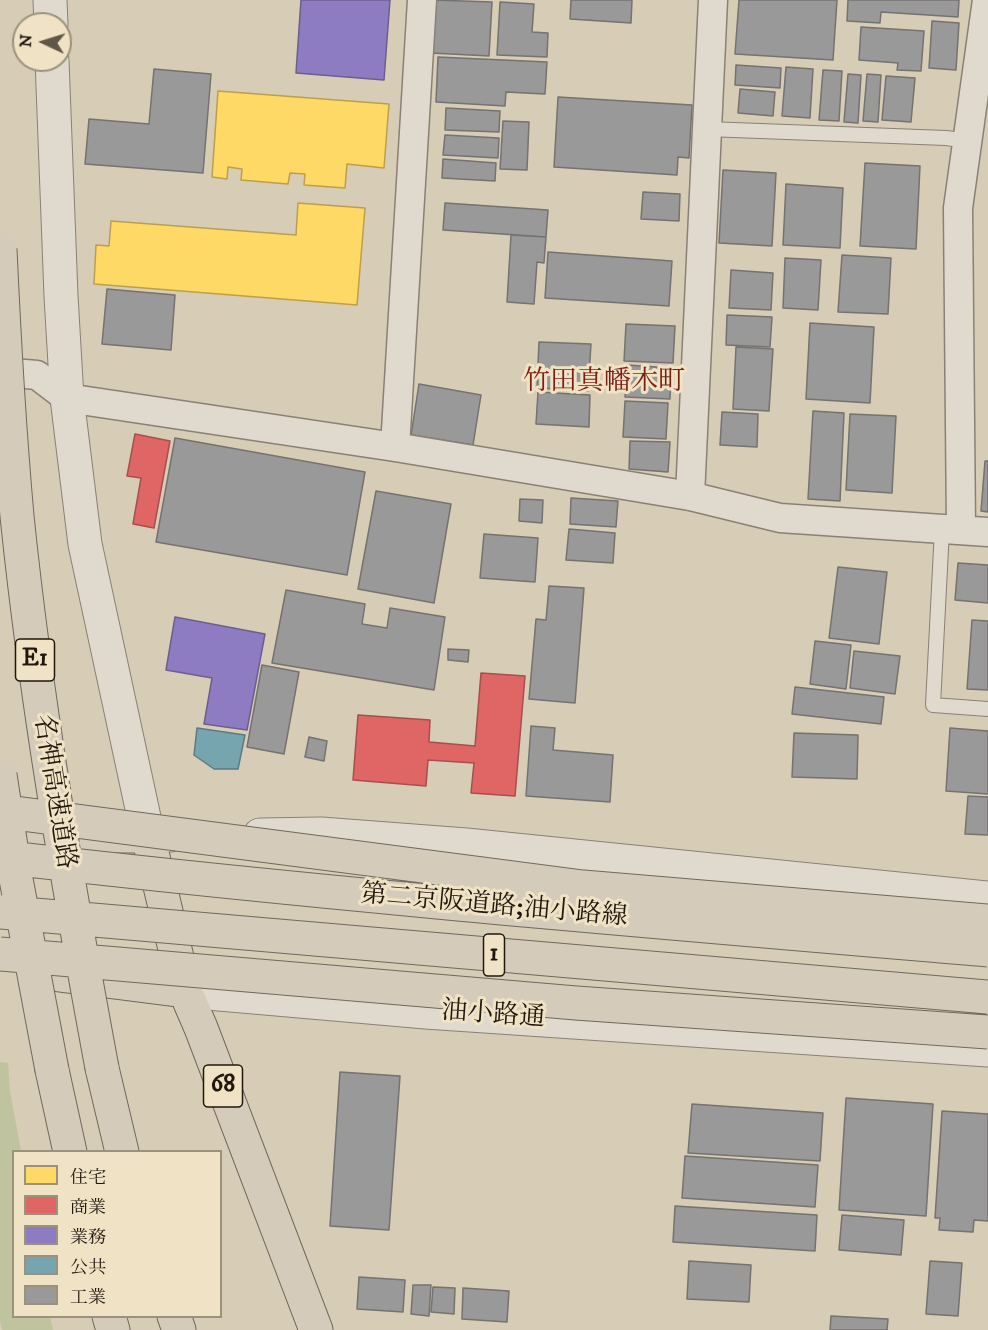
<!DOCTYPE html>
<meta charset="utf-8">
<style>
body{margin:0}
#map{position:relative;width:988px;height:1330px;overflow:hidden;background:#d7ccb5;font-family:"IM FELL DW Pica","Noto Serif JP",serif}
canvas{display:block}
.legend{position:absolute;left:12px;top:1150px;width:210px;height:168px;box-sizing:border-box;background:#efe2c5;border:2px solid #9c917c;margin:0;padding:8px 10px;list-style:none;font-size:18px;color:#20180f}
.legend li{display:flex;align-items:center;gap:12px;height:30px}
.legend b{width:30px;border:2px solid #9c917c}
.north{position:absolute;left:12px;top:12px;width:60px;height:60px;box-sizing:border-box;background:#efe2c5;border:2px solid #9c917c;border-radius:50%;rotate:274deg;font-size:16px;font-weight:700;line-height:24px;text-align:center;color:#20180f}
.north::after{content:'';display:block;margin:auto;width:21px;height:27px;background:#605749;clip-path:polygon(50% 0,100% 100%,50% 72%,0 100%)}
</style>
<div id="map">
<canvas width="988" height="1330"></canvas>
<ul class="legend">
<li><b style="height:16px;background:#ffd966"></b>住宅</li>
<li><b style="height:16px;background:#e06666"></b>商業</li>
<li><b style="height:16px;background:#8e7cc3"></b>業務</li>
<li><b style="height:16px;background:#76a5af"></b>公共</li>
<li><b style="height:16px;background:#999"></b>工業</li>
</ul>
<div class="north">N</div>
</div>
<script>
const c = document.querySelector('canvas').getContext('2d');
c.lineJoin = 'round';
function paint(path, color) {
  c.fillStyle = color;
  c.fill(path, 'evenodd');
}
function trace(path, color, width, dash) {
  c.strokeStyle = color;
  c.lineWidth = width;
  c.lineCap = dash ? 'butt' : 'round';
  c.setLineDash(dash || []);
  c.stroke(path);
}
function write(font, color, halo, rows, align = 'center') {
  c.font = font + ' "IM FELL DW Pica","Noto Serif JP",serif';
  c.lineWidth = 6;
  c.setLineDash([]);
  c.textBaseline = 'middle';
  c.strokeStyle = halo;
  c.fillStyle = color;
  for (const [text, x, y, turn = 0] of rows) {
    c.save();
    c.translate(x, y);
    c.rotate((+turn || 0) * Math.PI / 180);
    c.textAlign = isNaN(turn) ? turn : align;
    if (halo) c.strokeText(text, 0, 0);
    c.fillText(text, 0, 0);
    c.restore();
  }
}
const green = new Path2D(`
 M0,1062L8,1063L10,1091L21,1151L14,1152V1316L50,1317L53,1330H2L0,1321Z`);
const homes = new Path2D(`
 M218,91L389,104L384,168L347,164L345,188L304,185L305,174L290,173L288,184L241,180L242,169L228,167L227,179L212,177Z
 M298,203L365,208L357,305L94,284L96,245L109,246L111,221L296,235Z`);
const shops = new Path2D(`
 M135,434L170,441L154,528L133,524L141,478L127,476Z
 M481,673L525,676L515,796L471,793L474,763L428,760L426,786L353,780L358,715L430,720L429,742L475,746Z`);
const offices = new Path2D(`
 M301,0H390L384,80L296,73Z
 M175,617L265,634L247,730L204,724L212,678L166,670Z`);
const public = new Path2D(`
 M197,728L245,735L238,769H214L194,755Z`);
const industry = new Path2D(`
 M434,0L492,2L489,56L431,53Z
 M571,0H632L631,23L570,19Z
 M739,0H837L833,60L735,54Z
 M848,0H959L958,17L881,12L880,23L847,21Z
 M500,2L534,4L532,32L548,33L547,57L497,55Z
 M932,21L959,23L956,70L929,68Z
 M861,27L924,31L921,71L897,70L898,63L859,60Z
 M438,57L547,62L545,94L506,92L505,106L436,102Z
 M736,65L781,68L780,88L735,85Z
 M786,67L813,69L810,118L782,116Z
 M154,69L211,74L203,173L85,164L89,119L149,124Z
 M823,70L842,71L839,121L819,120Z
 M848,74L861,75L858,123L844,122Z
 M867,74L881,75L878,122L863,121Z
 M886,76L915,78L911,122L882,120Z
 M740,89L775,92L773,116L738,113Z
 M558,97L692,105L689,158L678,157L677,175L554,167Z
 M446,108L500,111L499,132L445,130Z
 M503,121L529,122L527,170L500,169Z
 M445,135L499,138L498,158L443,155Z
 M443,159L496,163L495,181L442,178Z
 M865,163L920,166L916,249L860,246Z
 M723,170L776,173L772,246L719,243Z
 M786,184L843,188L840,248L783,245Z
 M643,192L680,194L679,221L641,219Z
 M445,203L548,210L546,237L443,230Z
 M511,235L546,237L544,263L537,262L534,304L507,302Z
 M548,252L672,261L669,306L545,298Z
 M842,255L891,258L888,314L838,312Z
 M785,258L821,260L818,310L783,308Z
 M731,270L773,273L771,310L729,308Z
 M107,289L175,295L171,350L102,344Z
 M727,315L772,317L770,347L726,345Z
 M810,323L874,327L870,403L806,399Z
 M626,324L675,326L673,363L624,361Z
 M539,342L591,344L588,391L537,388Z
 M736,347L773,349L769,411L733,409Z
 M627,365L671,368L670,399L625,397Z
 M419,384L481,395L473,445L411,435Z
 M538,392L590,395L589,427L536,424Z
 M625,401L668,403L666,439L623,437Z
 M813,411L844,413L840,501L808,499Z
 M722,412L758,414L757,447L720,445Z
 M850,414L896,416L892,493L846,490Z
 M175,438L365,472L347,575L156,542Z
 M630,441L670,442L668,472L629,469Z
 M985,461H988V512L981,511Z
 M376,491L451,504L434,603L358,589Z
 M571,498L618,501L616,527L570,524Z
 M520,499L543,500L542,523L519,521Z
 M569,529L615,533L613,563L566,560Z
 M484,534L538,538L535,582L480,578Z
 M958,563L988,565V603L955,600Z
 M838,567L887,572L879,644L829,638Z
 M549,586L584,588L575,703L529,699L536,619L546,620Z
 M286,590L365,604L362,624L387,628L390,608L445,617L434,690L272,663Z
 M972,620L988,621V690L967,689Z
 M815,641L851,645L846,689L810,684Z
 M448,649L469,650L468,662L448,660Z
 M854,651L900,656L895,694L850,688Z
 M262,665L299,672L284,754L247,747Z
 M795,687L884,697L881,724L792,714Z
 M531,726L555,728L553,750L613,755L610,802L526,796Z
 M950,728L988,731V794L946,791Z
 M794,733L858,735L857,779L792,777Z
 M309,737L327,741L324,761L305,757Z
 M968,796L988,797V835L965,834Z
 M340,1072L400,1076L389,1230L330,1226Z
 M846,1098L933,1104L926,1216L839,1210Z
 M692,1104L823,1113L820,1161L688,1153Z
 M942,1111L988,1114V1221L974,1220L973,1232L939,1230L940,1218H935Z
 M685,1156L818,1165L815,1207L682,1198Z
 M675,1206L817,1215L815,1251L673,1242Z
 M842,1215L904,1220L901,1255L839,1250Z
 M689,1261L751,1265L749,1302L687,1299Z
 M930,1261L962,1263L958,1316L926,1314Z
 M359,1277L405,1280L403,1312L357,1309Z
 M413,1285H431L429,1316L411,1314Z
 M433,1287L455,1288L454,1314L431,1312Z
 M463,1288L509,1291L507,1322L462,1319Z
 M831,1316L888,1319L887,1330H830Z`);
const service = new Path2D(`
 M707,129L946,138L968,141
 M942,529L933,705L988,709`);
const minor = new Path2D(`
 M0,372L37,375L67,398L395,447L690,496L780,518L988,532
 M395,447L422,0
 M690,496L713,0
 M961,530L958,208L987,0`);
const tertiary = new Path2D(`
 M50,0L51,24
 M52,60L61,296L67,398L85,544L148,836L170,835
 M260,835L321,834L466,845L988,898
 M185,991L426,1012L988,1050`);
const primary = new Path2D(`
 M0,836H148L185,991L201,1028L316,1330
 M59,975L185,991`);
const motorway = new Path2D(`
 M102,1068L122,1152
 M52,1070L70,1152
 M109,1316L113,1330
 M174,1316L179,1330`);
const motorwayBridge = new Path2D(`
 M0,249C4,338 9,427 17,516C36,701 68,885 102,1068
 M0,775L16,879L52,1070
 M0,811L583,887L988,921
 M0,857C329,895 658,922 988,950
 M0,912L988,997
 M0,954L576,1003L988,1032`);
const shields = [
 [35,660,39],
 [494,955,21],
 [223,1086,39]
];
const shieldNames = [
 ["E1",35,660],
 ["1",494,955],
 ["68",223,1086]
];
const streetNames = [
 ["名神高速道路",53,792,81],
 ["第二京阪道路;油小路線",494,907,5],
 ["油小路通",493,1016,4]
];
const neighbourhoodNames = [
 ["竹田真幡木町",604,383]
];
paint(green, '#c0c49e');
paint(homes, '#ffd966');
trace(homes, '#bc9f4c', 1.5);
paint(shops, '#e06666');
trace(shops, '#a64f4c', 1.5);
paint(offices, '#8e7cc3');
trace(offices, '#6d5e8d', 1.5);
paint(public, '#76a5af');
trace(public, '#5c7b7f', 1.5);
paint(industry, '#999');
trace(industry, '#757270', 1.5);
trace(service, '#898174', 16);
trace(minor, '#898174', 31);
trace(tertiary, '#898174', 35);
trace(primary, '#6f695d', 35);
trace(motorway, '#6f695d', 35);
trace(service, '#e0dace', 14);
trace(minor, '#e0dace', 28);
trace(tertiary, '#e0dace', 33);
trace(primary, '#d4cbba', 33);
trace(motorway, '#d4cbba', 33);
trace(motorwayBridge, '#6f695d', 35, []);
trace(motorwayBridge, '#d4cbba', 33);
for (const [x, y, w] of shields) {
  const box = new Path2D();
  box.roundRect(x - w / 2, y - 21, w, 42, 4.5);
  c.fillStyle = '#efe2c5';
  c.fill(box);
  trace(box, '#20180f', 1.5);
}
write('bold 24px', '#20180f', null, shieldNames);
write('26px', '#20180f', '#efe2c5', streetNames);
write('27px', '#7a1f14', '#efe2c5', neighbourhoodNames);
</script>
